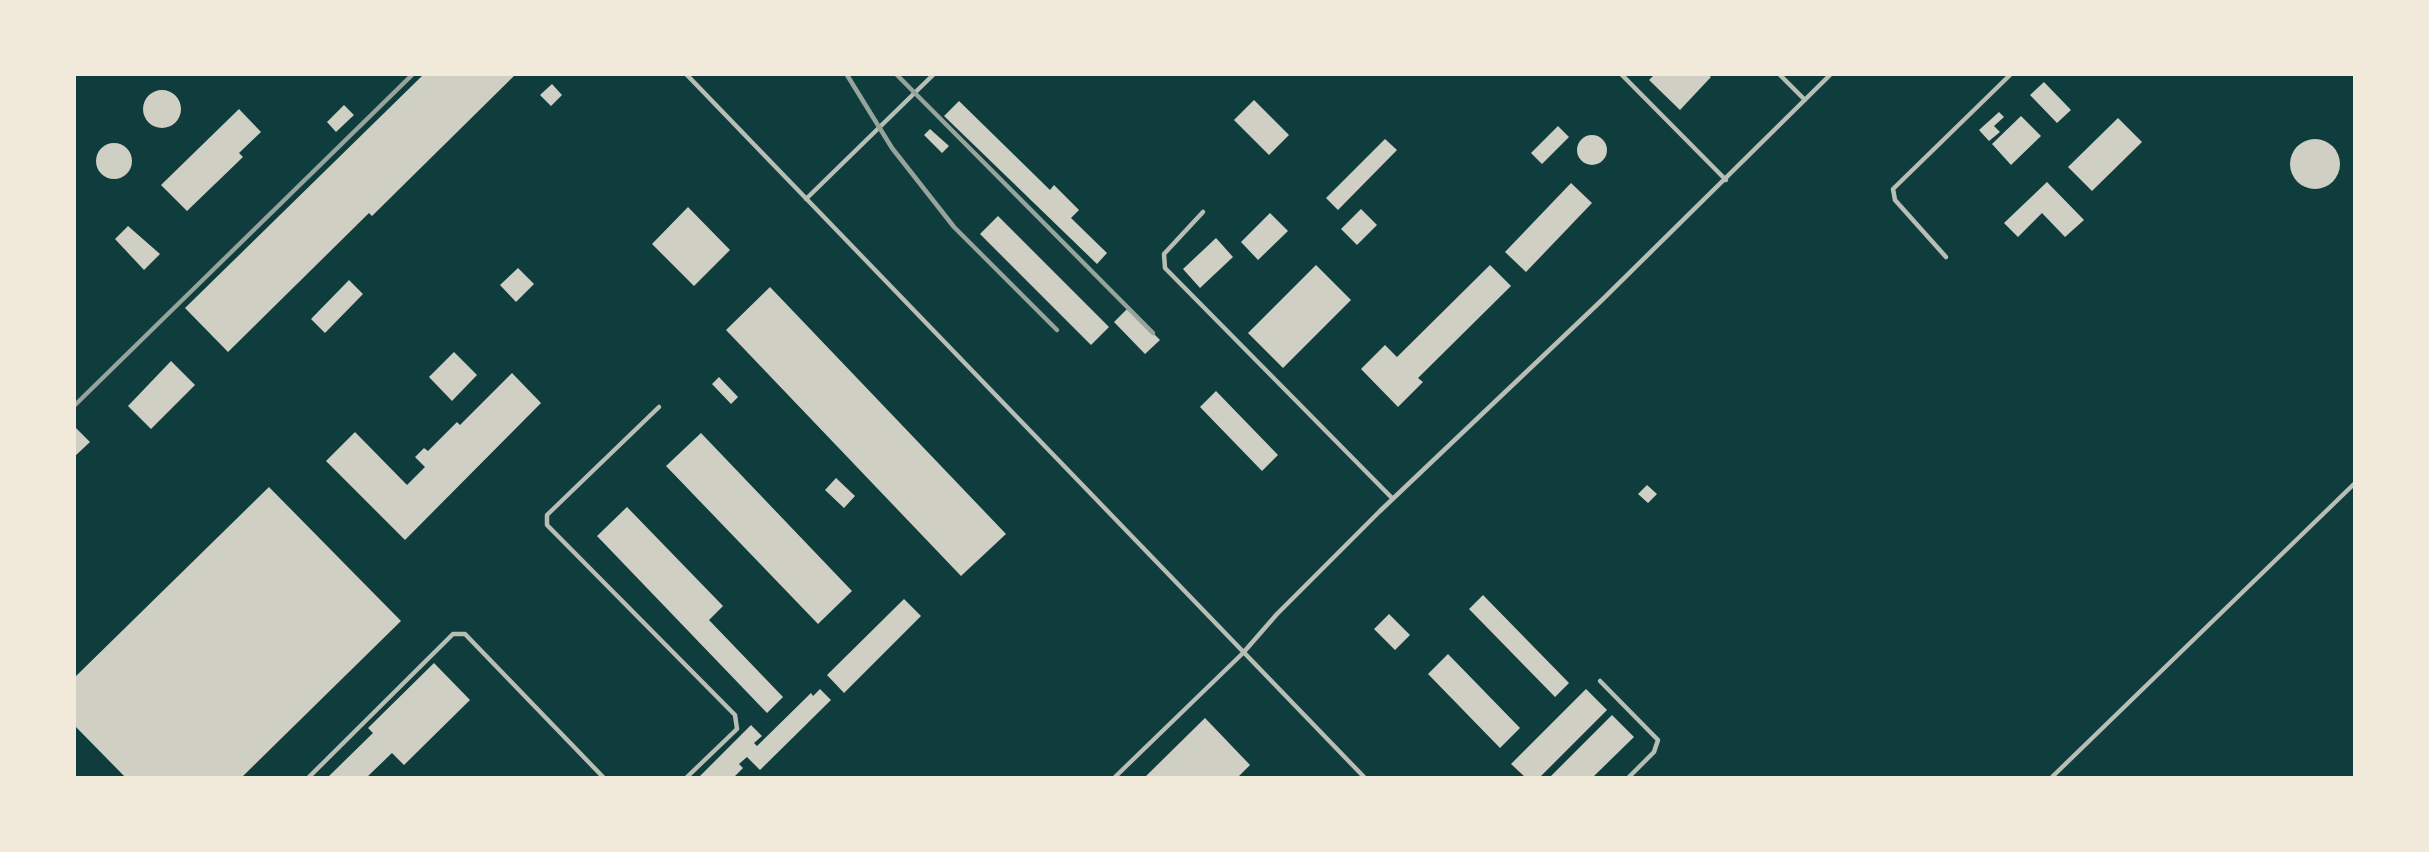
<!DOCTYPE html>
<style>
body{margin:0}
#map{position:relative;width:2429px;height:852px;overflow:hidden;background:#0f3d3e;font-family:"Fira Sans",sans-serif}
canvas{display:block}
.frame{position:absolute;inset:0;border:76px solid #f1e9da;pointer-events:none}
</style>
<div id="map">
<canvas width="2429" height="852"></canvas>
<div class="frame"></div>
</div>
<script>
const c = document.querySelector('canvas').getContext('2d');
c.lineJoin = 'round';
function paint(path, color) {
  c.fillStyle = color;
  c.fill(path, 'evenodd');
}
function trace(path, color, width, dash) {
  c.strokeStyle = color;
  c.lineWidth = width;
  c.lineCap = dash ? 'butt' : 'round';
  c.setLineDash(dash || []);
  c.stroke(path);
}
const building = new Path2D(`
 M423,75H515L372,216L369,213L228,352L185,308Z
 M1654,75H1708L1711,77L1680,110L1649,80Z
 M2044,82L2071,110L2057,123L2030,95Z
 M552,84L562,95L551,106L540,95Z
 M143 109a19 19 0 1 1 38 0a19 19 0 1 1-38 0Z
 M1254,100L1289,135L1269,155L1234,120Z
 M959,101L1050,190L1054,185L1079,210L1071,218L1107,253L1097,264L944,116Z
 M344,105L354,115L336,132L327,122Z
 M239,109L261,132L239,153L243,157L187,211L161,185Z
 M1999,112L2004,117L1994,126L2000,132L1989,141L1979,130Z
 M2021,116L2041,136L2011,165L1992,144Z
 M2118,118L2142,142L2092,191L2068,167Z
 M1558,126L1569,137L1542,164L1531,153Z
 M930,129L949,146L942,153L924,135Z
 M1577 150a15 15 0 1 1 30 0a15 15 0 1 1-30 0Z
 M1385,139L1397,150L1338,210L1326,198Z
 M2290 164a25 25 0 1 1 50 0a25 25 0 1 1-50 0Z
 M96 161a18 18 0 1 1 36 0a18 18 0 1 1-36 0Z
 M2047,182L2084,220L2065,237L2042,213L2018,237L2004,223Z
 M1571,183L1592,203L1526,272L1505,252Z
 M688,207L730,250L694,286L652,244Z
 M1361,209L1377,225L1357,245L1341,229Z
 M1270,213L1288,231L1258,260L1241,242Z
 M998,216L1109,327L1091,345L980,234Z
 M128,226L160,254L144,270L115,239Z
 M1216,238L1233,257L1200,288L1183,269Z
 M1316,265L1351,300L1283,368L1248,333Z
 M1490,265L1511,286L1418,378L1423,382L1398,407L1361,369L1385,345L1397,357Z
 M518,268L534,284L516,302L500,285Z
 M349,280L363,294L325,333L311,319Z
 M770,287L1006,534L961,576L726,330Z
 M1128,308L1160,340L1145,354L1114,322Z
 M454,352L477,375L452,401L429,377Z
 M171,361L195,385L151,429L128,406Z
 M512,373L541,403L405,540L326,461L355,432L407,485L425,467L415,457L424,448L428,451L457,422L460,425Z
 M719,377L738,397L731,404L712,384Z
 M1216,391L1278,455L1262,471L1200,407Z
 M75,427L90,442L75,456Z
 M701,433L852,591L818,624L666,466Z
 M836,478L855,496L844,508L825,490Z
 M1647,485L1657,494L1648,503L1638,494Z
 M269,487L401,621L242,777H125L75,726V677Z
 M627,507L723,606L709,620L783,697L767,713L597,536Z
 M1483,595L1569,683L1555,697L1469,609Z
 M904,599L921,616L844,693L827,675Z
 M1389,614L1410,635L1395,650L1374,629Z
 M1448,654L1520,728L1500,748L1428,674Z
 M434,663L470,700L404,765L392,753L367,777H328L373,733L368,728Z
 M820,689L831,700L760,770L747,757L739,764L743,768L734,777H699L751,725L762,736L754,743L757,746L811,693L813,696Z
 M1586,689L1607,710L1540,777H1525L1511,764Z
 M1612,715L1634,737L1593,777H1550Z
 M1205,718L1250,765L1238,777H1145Z`);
const service = new Path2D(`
 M687,75L1364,777
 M1622,75L1726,180
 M1780,75L1805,100
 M806,199L933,75
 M1203,212L1164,254L1165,268L1393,499
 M1946,257L1895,200L1893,189L2010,75
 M659,407L547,515V525L735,715L737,729L687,777
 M1600,681L1658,740L1654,752L1629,777
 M309,777L453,634H465L603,777
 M1115,777L1243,653L1277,614L1380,511L1602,300L1830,75
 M2052,777L2354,484`);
const rail = new Path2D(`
 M847,75L892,148L954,227L1057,330
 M897,75L1153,333
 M75,405L412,75`);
paint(building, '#cfcfc3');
trace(service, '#b8beb3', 4.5);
trace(rail, '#97a49c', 4.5);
</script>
